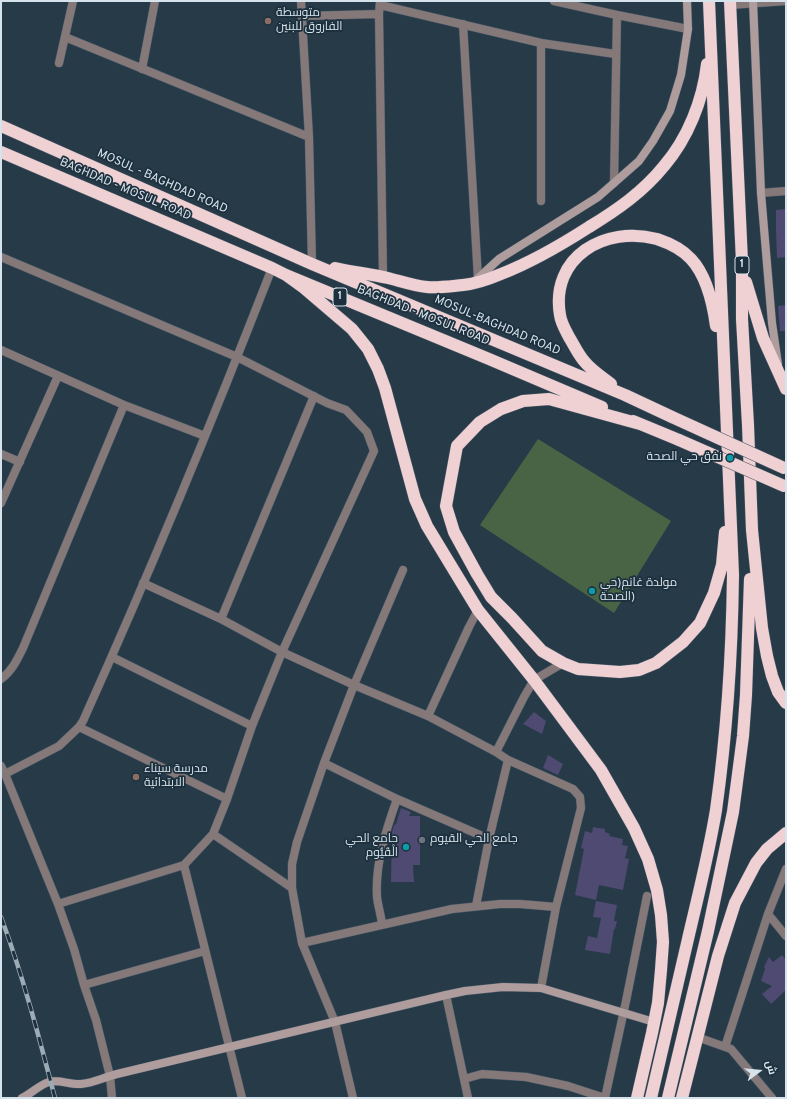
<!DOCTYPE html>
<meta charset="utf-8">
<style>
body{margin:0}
#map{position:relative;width:787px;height:1099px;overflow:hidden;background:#273a48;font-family:Overpass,Cairo,sans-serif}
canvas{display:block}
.frame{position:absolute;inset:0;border:2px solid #d7e3ec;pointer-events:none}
.north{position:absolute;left:739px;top:1051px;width:40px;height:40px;-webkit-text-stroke:3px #1d303d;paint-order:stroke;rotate:74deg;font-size:11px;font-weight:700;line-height:16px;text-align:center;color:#d7e3ec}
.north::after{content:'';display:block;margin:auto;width:14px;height:18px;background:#d7e3ec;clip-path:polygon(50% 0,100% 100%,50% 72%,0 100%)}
</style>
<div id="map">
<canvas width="787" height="1099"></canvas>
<div class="frame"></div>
<div class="north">ش</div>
</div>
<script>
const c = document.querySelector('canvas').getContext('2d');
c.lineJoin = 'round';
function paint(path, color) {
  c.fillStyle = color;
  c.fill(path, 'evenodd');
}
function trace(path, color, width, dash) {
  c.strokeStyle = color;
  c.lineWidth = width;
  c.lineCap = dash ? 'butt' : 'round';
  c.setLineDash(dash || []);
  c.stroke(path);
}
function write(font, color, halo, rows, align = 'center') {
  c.font = font + ' Overpass,Cairo,sans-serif';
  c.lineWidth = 3.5;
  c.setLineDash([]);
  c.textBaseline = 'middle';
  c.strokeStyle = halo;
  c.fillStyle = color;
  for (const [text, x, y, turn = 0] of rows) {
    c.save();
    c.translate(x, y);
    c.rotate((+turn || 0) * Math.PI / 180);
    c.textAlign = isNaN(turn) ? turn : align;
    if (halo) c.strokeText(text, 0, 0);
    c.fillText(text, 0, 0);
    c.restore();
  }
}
const green = new Path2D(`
 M538,439L671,521L614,613L480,525Z`);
const building = new Path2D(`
 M786,209V257L777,258L776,231V210Z
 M786,305V331H780L778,306Z
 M534,712L546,721L542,734L523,724Z
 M548,755L563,764L558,775L543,768Z
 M401,808L411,812L409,816H420V865H413L414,882H391L392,832L394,825L396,824Z
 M593,827L605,829V832L610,834L609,836L623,839L622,845L628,846L625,858L629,859L623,890L599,885L596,900L575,895L584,849L581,848L585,831L592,833Z
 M596,901L617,905L614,921H617L615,929H614L610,954L585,950L588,936L597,938L601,918L593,917Z
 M782,955L786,960V990L771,1004L762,994L772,986L761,981L765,969L764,967L769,957L773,962Z`);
const street = new Path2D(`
 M301,1L309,137L312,264
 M380,1L379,14L383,277
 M554,1L617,15L688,29
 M380,5L541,43L615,54
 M730,5L786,1
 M302,16L379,14
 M463,24L478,279
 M65,37L309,137
 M59,63L73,1
 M142,69L155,1
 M614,183L617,15
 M761,193L786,191
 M541,201V43
 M1,257L237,357L327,403L346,410L367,432L374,451L282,652L252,726L227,799L213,834L184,865L58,904
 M1,350L124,405L205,436
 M1,454L20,462
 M1,503L58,376
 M143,583L221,619L282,652L354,685L428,716L496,752L508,760L573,789L580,797L581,808L556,907L541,988
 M221,619L314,396
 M112,657L252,726
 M1,679C12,671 17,660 23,648L124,405
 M428,716L469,627L478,610
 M79,727L227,799
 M496,752L524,697L534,680L563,663
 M324,763L397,799L489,839
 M1,766L5,774L58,904L74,949L84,985L96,1020L110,1076L112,1098
 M5,774L59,746L79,727L83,721C150,572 213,420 272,268
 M213,834L292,888
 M184,865L242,1098
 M476,906L489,839L508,760
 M768,914L786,936
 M382,924C381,915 378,906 377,897C375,863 386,830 397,799
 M302,943L452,909L500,904H520L556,907
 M84,985L205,951
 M446,995L468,1098
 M697,1037L731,1049L772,1098
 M725,1047L768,914L786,869
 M464,1079L482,1074L526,1077L568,1086L605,1098
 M353,1098L335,1022L302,943L292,888V864L297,842L324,763L354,685L403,570
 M605,1098L626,1001L647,896`);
const secondary = new Path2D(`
 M753,1L761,193L772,323L778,364
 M475,281L499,259L598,197L639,161L653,141L670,111L681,75L688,29L687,1
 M22,1098C31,1094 39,1085 49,1082C59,1079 70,1085 81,1084C93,1083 105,1077 117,1074L446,995L465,991L503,987L541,988L654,1022`);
const highway = new Path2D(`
 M730,1L742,262V319L748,425L752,530L762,628L767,656L772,676L778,692L786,703
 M1,126L312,264L625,395L672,417
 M1,152L272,268L286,275L489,359L602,407
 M335,268C352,272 371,274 388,278C400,281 415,286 427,287C438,288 452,286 463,285C476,284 489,279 501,274C532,262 561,245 589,227C617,210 643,192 664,166C688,138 703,100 707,64
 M286,275L304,288L352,329L368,349L378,369L385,388L415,499L427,526L478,610L534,680L601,770L634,828L648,859L657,890L661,915L663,942L661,970L658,1003L652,1033L637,1098
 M746,282L763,338L786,389
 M611,384C602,377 591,370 584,361C578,354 574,345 569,337C566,331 561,323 560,315C550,257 605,225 657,239C669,243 682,249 691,259C706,275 713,304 716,326
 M633,421L679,440
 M640,424L549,399L523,401L501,409L480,422L457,446L446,506L454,532L477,574L491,597L512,618L542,651L563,663L578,669L620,672L639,670L656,663L683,642L700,623L714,593L722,565L725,532
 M651,1098C663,1045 676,992 688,939C698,896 709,853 716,810C727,732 732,654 733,575L709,1
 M668,1098L708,931L733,812L743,736L746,695L750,579
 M682,1098L718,956L735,903L756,863L767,849L786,833`);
const rail = new Path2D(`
 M1,917C23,976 39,1037 55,1098`);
const highwayBridge = new Path2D(`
 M672,417L784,468
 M679,440L784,486`);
const markers = [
 [268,21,4,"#8d6e63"],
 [730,458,4,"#0f9aa8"],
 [592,591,4,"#0f9aa8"],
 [136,777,4,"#8d6e63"],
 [422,840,4,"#6b7280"],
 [406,847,4,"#0f9aa8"]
];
const shields = [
 [742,265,14],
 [340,297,14]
];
const shieldNames = [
 ["1",742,265],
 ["1",340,297]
];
const poiNames = [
 ["متوسطة",276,14],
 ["الفاروق للبنين",276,28],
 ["نفق حي الصحة",722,458,"right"],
 ["مولدة غانم(حي",600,584],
 ["الصحة)",600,598],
 ["مدرسة سيناء",144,770],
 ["الابتدائية",144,784],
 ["جامع الحي",398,840,"right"],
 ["الْقَيُّوم",398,854,"right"],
 ["جامع الحي القيوم",430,840]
];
const streetNames = [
 ["MOSUL - BAGHDAD ROAD",162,182,24],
 ["BAGHDAD - MOSUL ROAD",125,190,23],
 ["BAGHDAD - MOSUL ROAD",423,316,22],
 ["MOSUL-BAGHDAD ROAD",497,326,23]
];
paint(green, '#486445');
paint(building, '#4e4a71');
trace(street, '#475866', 9);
trace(secondary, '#475866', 9);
trace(highway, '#475866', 13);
trace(street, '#847879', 8);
trace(secondary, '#af9c9d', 8);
trace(highway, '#efd0d3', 12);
trace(rail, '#9dabb6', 4.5);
trace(rail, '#1d303d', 3, [9]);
trace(highwayBridge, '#475866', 13, []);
trace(highwayBridge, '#efd0d3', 12);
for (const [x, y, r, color] of markers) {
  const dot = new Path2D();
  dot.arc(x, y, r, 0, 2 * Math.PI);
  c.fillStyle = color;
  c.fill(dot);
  trace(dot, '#1d303d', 1.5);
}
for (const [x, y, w] of shields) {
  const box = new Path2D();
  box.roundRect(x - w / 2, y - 9, w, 18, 3);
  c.fillStyle = '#1d303d';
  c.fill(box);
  trace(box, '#d7e3ec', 1);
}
write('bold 11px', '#d7e3ec', null, shieldNames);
write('12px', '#d7e3ec', '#1d303d', poiNames, 'left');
write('12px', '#d7e3ec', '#1d303d', streetNames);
</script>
